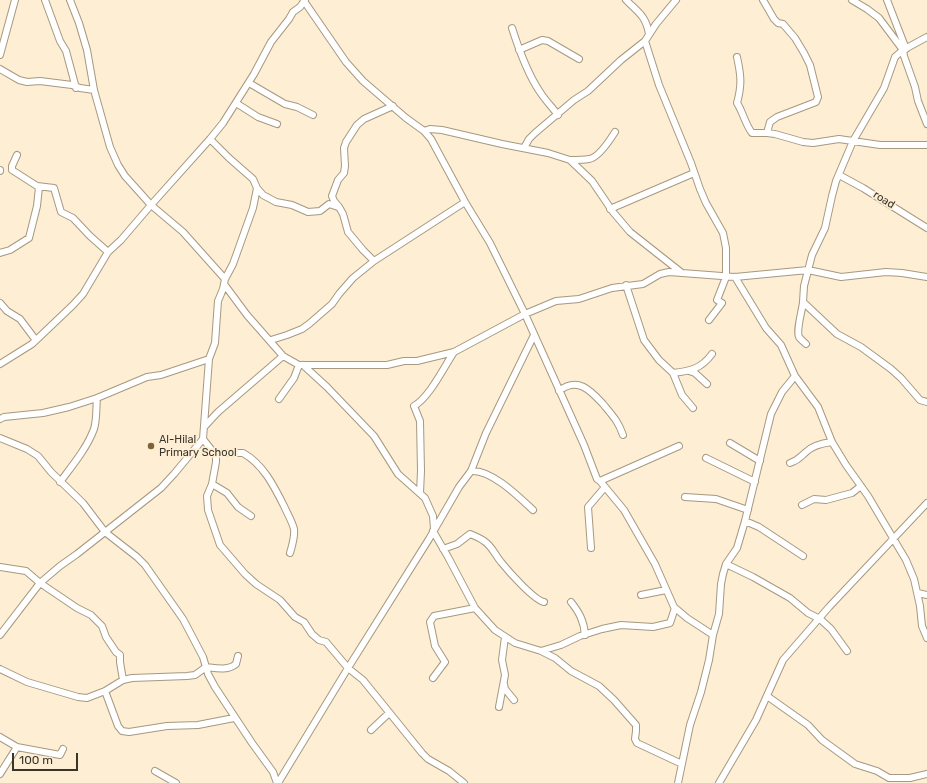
<!DOCTYPE html>
<style>
body{margin:0}
#map{position:relative;width:927px;height:783px;overflow:hidden;background:#fdeed4;font-family:Rubik,sans-serif}
canvas{display:block}
.scale{position:absolute;left:12px;top:753px;width:66px;height:18px;box-sizing:border-box;border:2px solid #3a352b;border-top:0;padding-left:5px;font-size:12px;line-height:14px;white-space:nowrap;color:#3a352b;-webkit-text-stroke:3px #fdeed4;paint-order:stroke}
</style>
<div id="map">
<canvas width="927" height="783"></canvas>
<div class="scale">100 m</div>
</div>
<script>
const c = document.querySelector('canvas').getContext('2d');
c.lineJoin = 'round';
function trace(path, color, width, dash) {
  c.strokeStyle = color;
  c.lineWidth = width;
  c.lineCap = dash ? 'butt' : 'round';
  c.setLineDash(dash || []);
  c.stroke(path);
}
function write(font, color, halo, rows, align = 'center') {
  c.font = font + ' Rubik,sans-serif';
  c.lineWidth = 3.5;
  c.setLineDash([]);
  c.textBaseline = 'middle';
  c.strokeStyle = halo;
  c.fillStyle = color;
  for (const [text, x, y, turn = 0] of rows) {
    c.save();
    c.translate(x, y);
    c.rotate((+turn || 0) * Math.PI / 180);
    c.textAlign = isNaN(turn) ? turn : align;
    if (halo) c.strokeText(text, 0, 0);
    c.fillText(text, 0, 0);
    c.restore();
  }
}
const minor = new Path2D(`
 M45,0L60,41L66,51L76,88
 M70,0L79,23L87,50L94,90L110,147L118,165L125,176L151,205L183,232L225,279
 M626,0C638,12 646,16 649,34
 M763,0L774,19L778,23L783,24L795,38L804,53L810,65L818,97L816,102L777,117L770,122L767,133
 M852,0L867,9L879,18L903,50L904,56L915,87L918,101L927,124
 M887,0L906,49
 M304,1L346,62L363,81L406,118L424,131L431,139L465,202L490,243L525,314L584,445L597,479L600,481L679,446
 M512,28C519,50 527,73 540,92C545,100 552,107 558,115
 M927,37L903,50L895,57L884,88L853,141L836,181L832,196L825,228L812,255L804,286L803,302L837,334L861,347L891,369L901,378L920,400L927,402
 M645,41L659,85L691,163L700,189L706,203L723,233L726,248V277L717,300L722,303L709,320
 M519,50L542,40L548,41L579,59
 M0,55L15,0
 M737,57C741,75 742,85 737,103C743,112 745,124 752,133H767L775,134L803,142L813,143L839,139L880,145H927
 M0,69L19,80L27,82L40,81L72,85L80,88L94,90
 M249,83L285,104L297,107L313,115
 M236,103L258,117L277,124
 M424,131L430,129L442,130L502,144L548,153L570,160L592,181L613,212L630,232L682,273L735,277L808,270L841,277L886,272L902,273L927,277
 M524,148L529,139L535,133L574,100L588,91L621,60L645,41L656,24L676,0
 M17,155L12,166V170L37,186L54,188L61,212L73,218L90,236L108,252
 M570,160C576,160 583,160 589,159C598,158 610,140 615,132
 M0,171V170
 M839,175L863,188L927,228
 M257,188L263,195L276,202L292,205L308,212L320,211L329,204L338,207
 M610,209L694,173
 M0,253L10,250L29,238L37,206L39,187
 M374,261L363,250L348,232L343,214L339,207L334,201L332,196L338,180L344,173L345,166L344,148L346,142L357,125L364,119L393,106
 M735,277L766,328L781,345L795,376L818,407L832,442L846,465L868,496L906,560L914,579L920,606L922,626L927,638
 M224,284L247,315L283,356L299,365H387L404,361H417L454,352L525,314L556,301L579,299L612,288L643,284L660,274L669,272L682,273
 M626,285L644,340L659,360L673,373L682,395L693,408
 M803,302C802,311 796,331 799,337C801,340 804,342 806,344
 M0,303L7,311L20,319L35,339
 M271,340L287,335L302,329L309,324L332,304L339,294L353,278L374,261L465,202
 M0,364L32,344L73,305L83,294L108,252L121,240L151,205L210,139L223,123L254,74L271,42L289,19L293,12L300,7L305,0
 M303,365L327,387L374,436L398,474L425,498L433,516L434,529
 M689,371L695,373L707,384
 M673,373C690,371 701,369 712,354
 M559,391C578,376 591,391 603,404C613,416 618,421 623,435
 M279,399L294,378L299,365
 M0,419L4,417L43,413L69,407L97,398L147,377L161,375L209,359
 M205,426L218,412L283,356
 M0,438L27,449L38,456L51,472L83,503L105,532L137,557L145,565L183,619L203,657L208,674L215,687L252,743L273,772L277,783
 M203,439L214,453H243C263,464 274,486 284,506C287,513 292,521 294,529C295,537 292,546 290,553
 M730,443L760,461
 M214,453L216,456V462L212,484L207,496L208,510L220,545L245,574L256,584L280,600L295,617L304,622L312,634L319,640L326,642L348,668L363,680L422,753L428,759L449,771L464,783
 M706,458L755,482
 M790,463C799,460 799,458 806,452C812,446 824,443 832,442
 M471,471C491,469 519,497 533,510
 M600,481L624,510L655,564L674,607L687,618L713,635
 M60,482C72,466 87,448 94,429C97,419 96,408 97,398
 M212,484L227,493L238,507L251,516
 M420,493L421,471L420,421L414,406C429,398 444,367 454,352
 M685,497L716,499L748,510
 M802,505L814,499L826,500L852,493L861,486
 M745,521L759,527L803,556
 M433,531L448,557L475,608L495,630L515,643L541,651L561,645L580,636L602,629L621,625L653,627L670,623L675,608
 M591,548L588,507L605,487
 M443,549L457,544L470,534C475,536 480,538 484,541C492,546 495,555 501,562C509,572 534,600 544,602
 M726,564L753,577L790,598L808,613L820,619L831,629L847,651
 M0,567L26,571L40,583L77,608L91,615L102,626L106,637L116,652L120,655V662L123,680
 M918,593L927,595
 M641,595L666,590
 M571,602C579,612 584,621 585,635
 M0,635L40,583L60,566L77,554L161,488L174,474L203,439L209,359L215,343L218,301L223,289L225,279L233,264L253,208L257,188L253,179L229,158L210,139
 M541,651L555,658L571,671L599,686L614,700L636,725V731L635,739L637,743L682,764
 M0,669L27,682L78,697L87,698L105,691L123,680L132,678L187,676L195,675L206,667C215,668 228,671 236,664L238,656
 M433,678L445,662L435,646L430,622L434,616L475,608
 M504,684L505,689L514,700
 M105,691L118,726L122,731L129,732L167,726L198,725L234,718
 M767,696L808,725L822,740L855,764L877,771L889,778H910L927,774
 M499,707L505,675L502,660L505,637
 M371,730L389,713
 M0,737L17,747L0,774
 M17,747L60,755L63,749
 M155,771L176,783
 M278,783L348,668L429,539L459,487L471,471L486,433L534,335
 M678,783L690,725L701,692L709,660L713,635L719,614L721,584L723,574L726,564L737,548L745,521L771,414L782,392L795,376
 M719,783L756,720L783,660L829,607L927,503`);
const markers = [
 [151,446,4,"#7d6435"]
];
const streetNames = [
 ["road",884,200,32]
];
const poiNames = [
 ["Al-Hilal",159,440],
 ["Primary School",159,453]
];
trace(minor, '#a69980', 8);
trace(minor, '#fff', 6);
for (const [x, y, r, color] of markers) {
  const dot = new Path2D();
  dot.arc(x, y, r, 0, 2 * Math.PI);
  c.fillStyle = color;
  c.fill(dot);
  trace(dot, '#fdeed4', 1.5);
}
write('11px', '#3a352b', '#fdeed4', streetNames);
write('11px', '#3a352b', '#fdeed4', poiNames, 'left');
</script>
